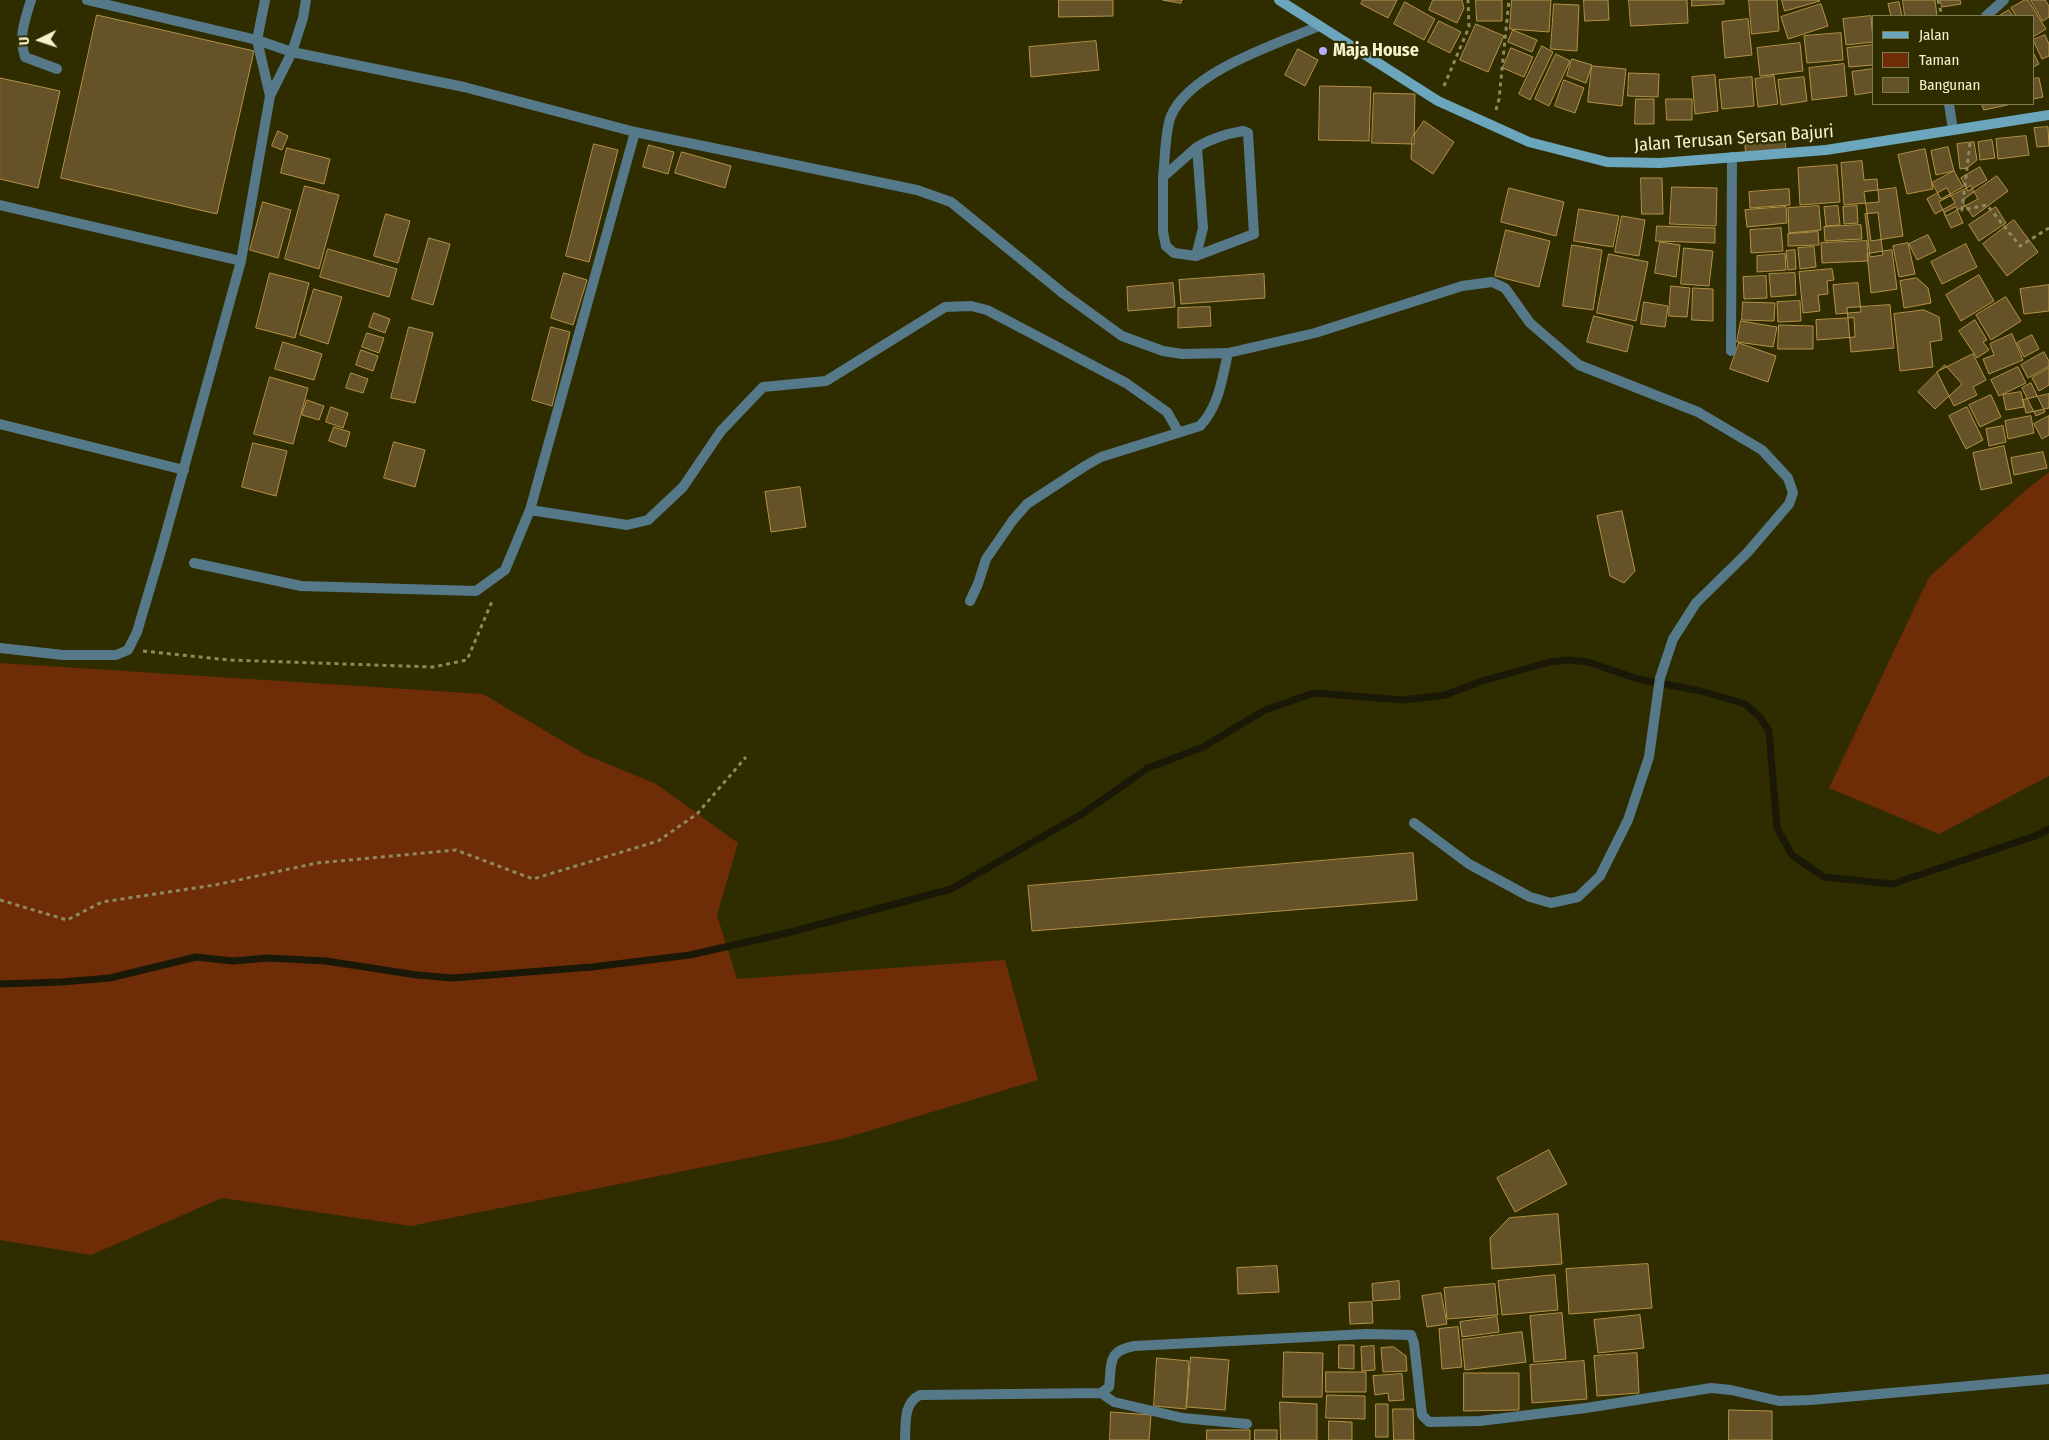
<!DOCTYPE html>
<style>
body{margin:0}
#map{position:relative;width:2049px;height:1440px;overflow:hidden;background:#2f2c00;font-family:"Fira Sans Condensed",sans-serif}
canvas{display:block}
.legend{position:absolute;left:1872px;top:15px;width:162px;height:90px;box-sizing:border-box;background:#2f2c00;border:1px solid #7e7c51;margin:0;padding:6px 9px;list-style:none;font-size:15px;color:#f5f3cb}
.legend li{display:flex;align-items:center;gap:10px;height:25px}
.legend b{width:25px;border:1px solid #7e7c51}
.north{position:absolute;left:15px;top:15px;width:50px;height:50px;-webkit-text-stroke:4px #2f2c00;paint-order:stroke;rotate:266deg;font-size:14px;font-weight:700;line-height:20px;text-align:center;color:#f5f3cb}
.north::after{content:'';display:block;margin:auto;width:18px;height:22px;background:#f5f3cb;clip-path:polygon(50% 0,100% 100%,50% 72%,0 100%)}
</style>
<div id="map">
<canvas width="2049" height="1440"></canvas>
<ul class="legend">
<li><b style="height:6px;background:#6ba6bd"></b>Jalan</li>
<li><b style="height:14px;background:#6f2d07"></b>Taman</li>
<li><b style="height:14px;background:#655228"></b>Bangunan</li>
</ul>
<div class="north">U</div>
</div>
<script>
const c = document.querySelector('canvas').getContext('2d');
c.lineJoin = 'round';
function paint(path, color) {
  c.fillStyle = color;
  c.fill(path, 'evenodd');
}
function trace(path, color, width, dash) {
  c.strokeStyle = color;
  c.lineWidth = width;
  c.lineCap = dash ? 'butt' : 'round';
  c.setLineDash(dash || []);
  c.stroke(path);
}
function write(font, color, halo, rows, align = 'center') {
  c.font = font + ' "Fira Sans Condensed",sans-serif';
  c.lineWidth = 4.5;
  c.setLineDash([]);
  c.textBaseline = 'middle';
  c.strokeStyle = halo;
  c.fillStyle = color;
  for (const [text, x, y, turn = 0] of rows) {
    c.save();
    c.translate(x, y);
    c.rotate((+turn || 0) * Math.PI / 180);
    c.textAlign = isNaN(turn) ? turn : align;
    if (halo) c.strokeText(text, 0, 0);
    c.fillText(text, 0, 0);
    c.restore();
  }
}
const green = new Path2D(`
 M2049,472V776L1939,834L1829,788L1929,577L2026,490Z
 M0,663L483,694L586,755L656,784L738,843L717,915L737,979L1005,960L1038,1080L842,1139L411,1226L222,1198L91,1255L0,1240Z`);
const stream = new Path2D(`
 M0,984L61,982L110,978L196,957L233,961L268,958L326,961L417,975L452,978L592,967L690,955L791,932L951,889L1082,814L1148,768L1203,747L1265,710L1314,693L1404,700L1445,695L1482,681L1550,662L1569,660L1588,662L1638,679L1701,691L1745,704L1759,716L1769,731L1777,828L1792,855L1824,877L1892,884L2035,836L2049,829`);
const building = new Path2D(`
 M1059,0H1113V16L1059,17Z
 M1163,0H1182L1181,3Z
 M1363,0H1397L1388,18L1361,4Z
 M1433,0H1462L1464,8L1457,23L1429,10Z
 M1476,0H1502V21H1477Z
 M1512,0H1551L1549,32L1510,29Z
 M1584,0H1608L1609,20L1585,21Z
 M1629,0H1687L1688,23L1631,26Z
 M1692,0H1724V4L1692,6Z
 M1749,0H1777L1779,31L1752,34Z
 M1782,0H1819L1820,1L1785,11Z
 M1903,0H1935L1937,16H1905Z
 M1941,0H1960L1961,4L1942,7Z
 M2025,0H2028L2046,29L2033,37V16H2016L2011,8Z
 M2031,0H2045L2049,6V17L2043,21Z
 M1405,2L1435,19L1424,40L1394,24Z
 M1899,2L1902,16H1891L1888,4Z
 M1554,4L1579,5L1577,51L1551,49Z
 M1821,4L1828,26L1788,39L1781,17Z
 M2009,10L2013,16H1999Z
 M97,15L254,51L217,214L61,178Z
 M1871,16L1873,42L1846,45L1843,19Z
 M1748,19L1752,55L1725,58L1722,22Z
 M1439,21L1461,32L1450,53L1428,42Z
 M1476,24L1504,36L1488,72L1460,60Z
 M1513,30L1537,40L1532,52L1508,42Z
 M1841,33L1843,60L1807,63L1804,36Z
 M2045,35L2049,44V56L2042,59L2033,40Z
 M1096,41L1099,70L1031,77L1029,47Z
 M1800,43L1803,71L1760,76L1757,48Z
 M1873,45V65L1849,67L1847,48Z
 M1542,46L1553,52L1530,100L1519,94Z
 M1511,48L1533,57L1524,77L1503,68Z
 M1298,49L1318,60L1305,86L1285,75Z
 M2033,52L2039,64L2033,67Z
 M1556,54L1570,61L1549,106L1535,99Z
 M1572,59L1592,65L1586,83L1567,76Z
 M1844,64L1847,96L1812,100L1809,68Z
 M1592,66L1626,69L1622,106L1588,102Z
 M1873,69V92L1855,95L1852,72Z
 M1629,73L1659,74L1658,97L1628,96Z
 M1715,75L1718,111L1695,114L1692,77Z
 M1774,76L1778,104L1758,107L1755,79Z
 M1752,77L1754,106L1722,109L1719,80Z
 M1804,77L1807,101L1781,105L1778,80Z
 M0,78L60,91L38,188L0,179Z
 M2039,78L2043,97L2033,99V79Z
 M1564,80L1584,88L1575,113L1555,106Z
 M1320,86L1371,87L1369,141L1319,140Z
 M1374,93L1415,94L1414,144L1372,143Z
 M1636,99H1654V124H1635Z
 M1666,99H1692V120H1667Z
 M1982,104H2012L1984,110Z
 M1424,121L1454,142L1433,174L1411,159L1412,138Z
 M2048,127L2049,146L2037,147L2034,128Z
 M278,131L288,136L282,150L272,146Z
 M1785,135L1786,152L1746,155L1744,138Z
 M2026,136L2029,155L1998,159L1996,139Z
 M1992,140L1995,158L1980,160L1978,142Z
 M1974,142L1977,160L1967,168L1960,169L1957,144Z
 M594,144L618,150L589,262L566,256Z
 M649,145L674,152L668,174L643,167Z
 M1948,147L1954,171L1936,175L1931,151Z
 M287,148L330,159L324,184L281,173Z
 M1925,149L1933,189L1907,194L1898,155Z
 M682,152L731,166L725,188L675,173Z
 M1862,161L1864,180L1877,179L1879,202L1844,205L1841,163Z
 M1837,165L1840,202L1800,205L1798,168Z
 M1980,167L1987,180L1968,191L1961,178Z
 M1954,171L1963,187L1941,199L1932,183Z
 M1997,176L2008,191L1973,217L1962,201Z
 M1641,178H1662L1663,214H1642Z
 M305,186L339,195L319,269L285,259Z
 M1971,186L1978,199L1946,216L1939,202Z
 M1672,187L1717,188L1716,226L1670,224Z
 M1509,188L1564,202L1556,236L1501,222Z
 M1896,188L1903,236L1871,241L1864,192Z
 M1947,188L1955,203L1935,214L1927,199Z
 M1789,189L1790,205L1750,208L1749,192Z
 M263,202L291,210L278,258L250,250Z
 M1819,206L1821,230L1789,233L1788,208Z
 M1838,206L1840,225L1826,226L1824,207Z
 M1857,206L1858,223L1844,224L1843,207Z
 M1786,207L1787,223L1747,227L1745,210Z
 M1956,207L1963,223L1951,228L1944,213Z
 M1996,207L2006,223L1979,241L1969,225Z
 M1579,209L1619,216L1613,247L1574,241Z
 M1878,213L1883,255L1870,257L1865,214Z
 M386,214L410,221L398,263L374,256Z
 M1622,216L1645,220L1639,256L1615,252Z
 M2014,220L2038,252L2007,276L1983,244Z
 M1861,225L1862,239L1825,241L1824,227Z
 M1657,226L1715,228V243L1656,241Z
 M1781,228L1783,251L1751,253L1750,230Z
 M1506,230L1550,241L1539,287L1495,276Z
 M1818,232L1819,245L1788,246V234Z
 M1928,235L1936,251L1917,260L1909,244Z
 M429,238L450,244L433,305L412,299Z
 M1867,241L1868,261L1822,263L1821,243Z
 M1660,242L1680,245L1676,277L1655,273Z
 M1908,243L1915,274L1899,277L1893,246Z
 M1966,244L1977,267L1942,284L1931,262Z
 M1572,245L1602,250L1593,310L1563,306Z
 M1814,247L1816,267L1800,269L1798,248Z
 M1684,248L1713,251L1709,286L1681,284Z
 M328,249L397,269L389,297L320,277Z
 M1795,250L1796,269L1788,270L1786,251Z
 M1892,250L1897,289L1871,293L1867,254Z
 M1609,254L1648,262L1636,321L1597,313Z
 M1785,254L1786,270L1757,272V256Z
 M1832,269L1834,280L1827,281L1828,294L1818,295L1820,311L1803,313L1799,272Z
 M270,273L309,283L295,338L256,328Z
 M564,273L587,280L573,325L551,318Z
 M1795,273L1796,295L1771,297L1769,274Z
 M1264,274L1265,298L1181,304L1179,280Z
 M1979,275L1994,301L1961,321L1946,295Z
 M1766,276L1767,298L1744,299L1743,277Z
 M1917,278L1928,288L1931,303L1904,308L1900,281Z
 M1173,283L1175,307L1128,311L1127,287Z
 M1858,283L1861,312L1836,314L1833,285Z
 M2049,285V311L2024,314L2020,289Z
 M1671,286L1690,288L1687,317L1669,316Z
 M1693,288L1713,289V321L1692,320Z
 M314,289L342,297L328,344L300,335Z
 M2006,297L2021,321L1991,340L1976,315Z
 M1800,301L1801,321L1778,322L1777,302Z
 M1644,302L1668,306L1665,327L1641,324Z
 M1743,302L1775,303L1774,321L1742,320Z
 M1890,305L1894,348L1851,352L1847,308Z
 M1210,307L1211,326L1178,328V308Z
 M1924,310L1939,317L1942,340L1930,342L1933,367L1900,371L1894,314Z
 M374,313L390,319L385,333L369,327Z
 M1594,316L1633,326L1627,352L1587,342Z
 M1854,318L1855,337L1817,340L1816,320Z
 M1975,320L1987,340L1983,342L1989,350L1977,358L1959,331Z
 M1741,321L1777,327L1773,347L1737,342Z
 M1779,325L1813,326V349H1778Z
 M409,327L433,333L415,403L391,398Z
 M551,327L570,332L552,406L532,400Z
 M367,333L384,338L379,353L362,347Z
 M2012,334L2023,360L1989,374L1983,359L1994,355L1990,344Z
 M2032,335L2039,349L2024,357L2017,343Z
 M283,342L322,354L314,380L275,369Z
 M1739,343L1776,356L1768,382L1730,369Z
 M361,350L378,356L373,371L356,365Z
 M2044,352L2049,361V366L2028,378L2021,365Z
 M1973,354L1986,380L1973,387L1977,395L1954,406L1937,372Z
 M1945,365L1962,384L1935,409L1918,392Z
 M2018,367L2026,383L1999,396L1991,380Z
 M2049,368V385L2039,391L2032,378Z
 M351,373L368,379L363,393L346,388Z
 M270,377L308,388L293,444L254,434Z
 M2031,383L2045,412L2036,416L2022,388Z
 M2021,392L2024,407L2006,410L2003,395Z
 M2049,394V408L2026,413L2023,400Z
 M1991,395L2001,417L1980,427L1969,405Z
 M307,400L324,406L319,420L302,415Z
 M331,407L348,413L343,428L326,422Z
 M1967,407L1983,440L1966,449L1949,416Z
 M2031,416L2034,433L2008,439L2005,421Z
 M2049,416V435L2042,439L2034,424Z
 M2003,426L2006,442L1989,446L1986,429Z
 M334,427L350,432L346,447L329,441Z
 M394,442L425,450L415,487L384,478Z
 M253,443L287,451L276,496L242,487Z
 M2004,446L2012,483L1981,490L1973,453Z
 M2043,452L2047,468L2014,475L2011,458Z
 M800,487L806,527L771,532L765,492Z
 M1622,511L1635,571L1624,583L1610,576L1597,516Z
 M1413,853L1417,900L1032,931L1028,886Z
 M1549,1150L1567,1184L1515,1212L1497,1178Z
 M1558,1214L1562,1264L1492,1269L1490,1238L1509,1218Z
 M1648,1264L1652,1308L1569,1314L1566,1269Z
 M1277,1266L1279,1292L1238,1294L1237,1268Z
 M1555,1275L1558,1310L1502,1315L1498,1281Z
 M1399,1281L1400,1299L1373,1301L1372,1284Z
 M1495,1284L1498,1315L1447,1319L1444,1288Z
 M1441,1293L1447,1324L1427,1327L1422,1296Z
 M1372,1302L1373,1323L1350,1324L1349,1303Z
 M1562,1313L1566,1359L1534,1362L1530,1316Z
 M1640,1315L1644,1348L1598,1353L1594,1320Z
 M1497,1317L1499,1332L1462,1337L1460,1322Z
 M1458,1327L1462,1367L1442,1369L1439,1329Z
 M1522,1332L1526,1362L1465,1370L1462,1340Z
 M1339,1345H1354V1369L1339,1368Z
 M1374,1346L1375,1370L1362,1371L1361,1347Z
 M1394,1347L1406,1356L1407,1371L1383,1372L1381,1348Z
 M1284,1352L1323,1353L1322,1397H1283Z
 M1637,1353L1639,1393L1597,1396L1594,1356Z
 M1191,1357L1229,1360L1225,1410L1187,1407Z
 M1157,1358L1189,1361L1186,1409L1154,1406Z
 M1584,1361L1587,1399L1532,1403L1530,1365Z
 M1326,1372H1366V1392H1326Z
 M1464,1373H1519V1410L1464,1411Z
 M1402,1374L1404,1400L1389,1401L1388,1393L1375,1395L1373,1376Z
 M1327,1395L1365,1396V1419L1326,1418Z
 M1280,1402L1317,1404V1440H1281Z
 M1376,1404H1388V1437H1376Z
 M1393,1409H1413L1414,1440H1394Z
 M1729,1410L1772,1411V1440H1729Z
 M1111,1412L1151,1415L1149,1440H1110Z
 M1329,1421L1352,1422V1440H1329Z
 M1207,1430H1250V1440H1207Z
 M1255,1430H1277V1440H1255Z`);
const path = new Path2D(`
 M1938,0L1942,16
 M1444,86L1469,27L1468,0
 M1496,110L1499,99L1509,0
 M1970,143L1962,210L1987,205L2020,246L2049,228
 M143,651L229,660L433,667L467,660L493,599
 M0,900L67,920L102,902L215,885L317,863L456,850L533,879L658,841L697,814L746,757`);
const service = new Path2D(`
 M31,0C25,20 18,37 25,57L57,69
 M87,0L257,40L292,52L464,87L635,132L917,190L951,202L1064,294L1122,336L1163,351L1182,354L1228,353L1315,333L1462,286L1492,282L1505,288L1530,323L1579,365L1698,412L1762,450L1788,478L1793,493L1789,504L1747,553L1696,603L1673,639L1660,678L1649,757L1628,820L1600,876L1578,897L1551,903L1530,897L1469,864L1414,823
 M265,0L257,40L270,96
 M1163,177C1165,161 1165,130 1171,116C1190,71 1277,44 1319,26
 M0,205L241,261
 M1196,256L1203,228L1197,147L1163,177V232L1166,246L1174,253L1196,256L1254,234L1248,133L1243,131C1225,134 1212,138 1197,147
 M0,424L184,470
 M530,510L627,525L648,520L683,487L721,431L763,387L826,381L945,307L971,306L987,310L1126,383L1167,412L1178,431
 M194,563L301,586L476,591L505,570L530,510L635,132
 M970,601L978,584L986,559L1013,520L1027,504L1085,466L1101,457L1200,426C1219,406 1222,379 1228,353
 M0,648L63,655H116L128,650L137,632L161,551L241,261L270,96L292,52L303,18L306,0`);
const minor = new Path2D(`
 M1986,16L2004,0
 M1949,104L1953,130
 M1731,351L1732,157
 M1101,1393L1114,1402L1183,1418L1247,1424
 M905,1440C906,1424 903,1403 920,1395L1101,1393L1109,1387C1112,1363 1107,1351 1134,1346L1366,1334L1411,1335L1414,1343L1422,1415L1429,1422L1480,1421L1586,1408L1711,1388L1731,1390L1779,1401L1811,1400L2049,1379`);
const secondary = new Path2D(`
 M1279,0L1438,101L1529,142L1607,162L1660,163L1826,150L2049,115`);
const markers = [
 [1323,51,5,"#b0adfa"]
];
const poiNames = [
 ["Maja House",1333,51]
];
const streetNames = [
 ["Jalan Terusan Sersan Bajuri",1734,139,-4]
];
paint(green, '#6f2d07');
trace(stream, '#1a1806', 7);
paint(building, '#655228');
trace(building, '#b49245', 1);
trace(path, '#8c8a5f', 3, [4, 4]);
trace(service, '#557988', 10);
trace(minor, '#557988', 10);
trace(secondary, '#6ba6bd', 10);
for (const [x, y, r, color] of markers) {
  const dot = new Path2D();
  dot.arc(x, y, r, 0, 2 * Math.PI);
  c.fillStyle = color;
  c.fill(dot);
  trace(dot, '#2f2c00', 2);
}
write('bold 18px', '#f5f3cb', '#2f2c00', poiNames, 'left');
write('18px', '#f5f3cb', '#2f2c00', streetNames);
</script>
